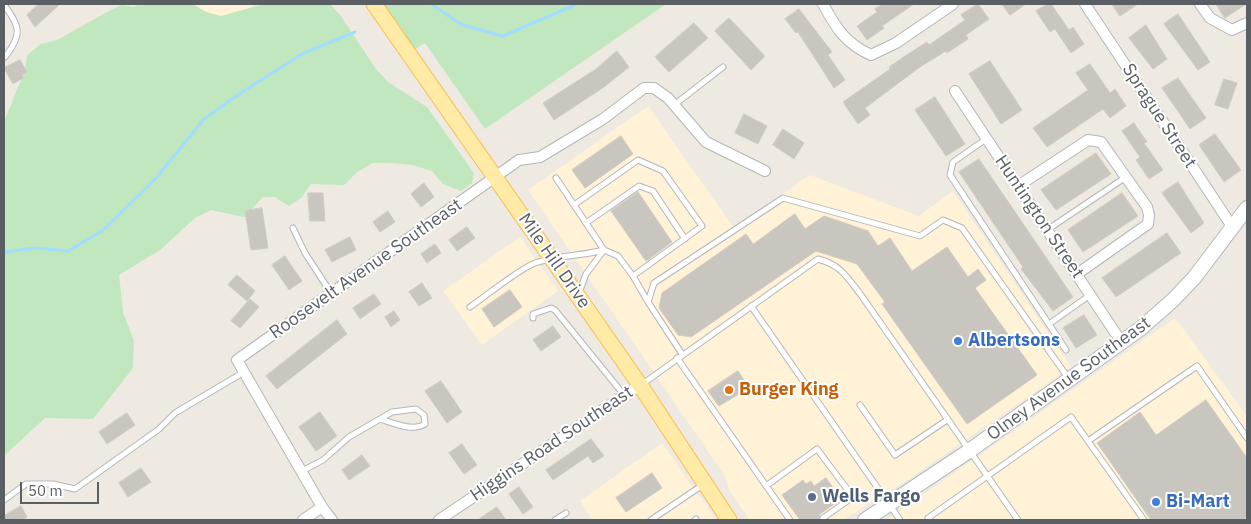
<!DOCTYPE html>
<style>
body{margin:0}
#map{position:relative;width:1251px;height:524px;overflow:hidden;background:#eeeae2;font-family:"IBM Plex Sans",sans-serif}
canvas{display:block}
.frame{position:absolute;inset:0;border:5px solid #5a5f64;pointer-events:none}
.scale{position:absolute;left:20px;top:482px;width:79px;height:22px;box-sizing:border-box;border:2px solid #5a5f64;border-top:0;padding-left:6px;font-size:15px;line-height:18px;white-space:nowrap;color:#5a5f64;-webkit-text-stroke:4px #fff;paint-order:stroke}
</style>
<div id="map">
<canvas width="1251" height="524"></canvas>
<div class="frame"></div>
<div class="scale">50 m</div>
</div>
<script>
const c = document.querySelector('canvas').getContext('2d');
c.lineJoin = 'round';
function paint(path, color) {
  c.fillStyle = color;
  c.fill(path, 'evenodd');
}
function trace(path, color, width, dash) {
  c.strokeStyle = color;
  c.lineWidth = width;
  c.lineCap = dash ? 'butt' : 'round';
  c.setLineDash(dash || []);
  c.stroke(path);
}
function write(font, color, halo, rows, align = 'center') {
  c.font = font + ' "IBM Plex Sans",sans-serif';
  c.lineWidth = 4;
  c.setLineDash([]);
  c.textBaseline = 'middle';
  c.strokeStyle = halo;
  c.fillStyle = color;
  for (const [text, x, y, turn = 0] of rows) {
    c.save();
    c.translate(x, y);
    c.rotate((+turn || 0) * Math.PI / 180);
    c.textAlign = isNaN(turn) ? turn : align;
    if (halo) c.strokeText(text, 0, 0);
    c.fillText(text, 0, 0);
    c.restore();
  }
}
const commercial = new Path2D(`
 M188,4H255L210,35Z
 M648,106L734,228L810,175L919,216L953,191L1071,367L909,479L843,520H750L729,490L725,476L528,190Z
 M520,237L558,291L482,345L443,291Z
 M1175,318L1247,416V520H887Z
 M662,443L716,520H593L580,501Z`);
const green = new Path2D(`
 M139,4H193L206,12L221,16L264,4H330L341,16L376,69L388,82L427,107L474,173L472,183L461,191L443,184L432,171L413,165L390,163H373L357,172L344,185L311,184L301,198L289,206L275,197H263L244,217L211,210L195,218L160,250L119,275L123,312L134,341L133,368L93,419L45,418L4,456V122L25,70L27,55L41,44L57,40L109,11L122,5L134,7Z
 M374,4H666L485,129L425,43L409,53Z`);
const stream = new Path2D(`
 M431,4L462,25L503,36L577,4
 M4,252L36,248L68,251L102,231L157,177L204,119L242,92L304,53L355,32`);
const building = new Path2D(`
 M39,4H60L35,27L27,15Z
 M883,4H914L882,26L884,28L867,40L857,26L877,12L875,9Z
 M978,4L989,19L966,35L968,39L947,53L946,51L920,67L865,108L870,115L858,124L843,102L890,69L889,67L905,56L927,42L929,45L965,20L961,15Z
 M1002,4H1026L1010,15Z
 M1048,4H1051L1069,30L1073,27L1084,44L1071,53L1055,29L1050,32L1036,11Z
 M1112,4H1138L1120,16Z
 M1216,4H1246L1225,18Z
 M799,9L832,52L828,55L845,80L834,88L798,32L796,33L785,19Z
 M1178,14L1210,62L1198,70L1164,24Z
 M729,18L765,56L751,70L715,31Z
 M694,23L708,38L669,72L655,57Z
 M1146,25L1167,59L1153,69L1129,38Z
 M617,51L629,67L604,87L554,120L543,103L596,69Z
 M20,60L27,72L22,75L23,78L13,84L4,68Z
 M990,61L1022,110L1001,124L969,74Z
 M1090,64L1110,93L1115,89L1126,106L1110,118L1103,109L1047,147L1033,128L1088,90L1076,73Z
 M1178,78L1206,118L1190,129L1162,88Z
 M1224,79L1237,83L1228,109L1215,105Z
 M935,97L965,144L946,156L915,110Z
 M744,114L767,126L758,144L735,133Z
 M1134,123L1147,142L1144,143L1163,170L1149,179L1136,160L1140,157L1122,131Z
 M783,129L804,143L794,159L773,145Z
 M1215,134L1241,170L1224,182L1199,145Z
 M621,136L633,154L585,188L572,170Z
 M1096,153L1111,174L1056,210L1041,190Z
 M979,159L1073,297L1053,311L1021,269L1023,267L959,172Z
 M1178,182L1204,223L1191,233L1162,193Z
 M424,183L434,197L421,207L411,194Z
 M638,192L672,242L646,261L611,211Z
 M308,193H323L325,221H310Z
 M1122,193L1138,216L1083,252L1068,230Z
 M262,208L268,248L251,250L245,211Z
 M388,211L395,222L380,232L373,222Z
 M795,214L805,229L824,216L868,231L878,246L890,238L912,271L947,247L968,277L978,269L986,280L975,288L1037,375L967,424L882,304L885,302L857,264L816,251L691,337L678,335L659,308L662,293L746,234L753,244Z
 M467,227L475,238L457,251L449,240Z
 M1167,233L1181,253L1116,297L1102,278Z
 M350,237L356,250L332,262L325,250Z
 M435,244L441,253L427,263L421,254Z
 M285,256L302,281L289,290L272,265Z
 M237,275L255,291L247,301L228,285Z
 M422,283L432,298L419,306L409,292Z
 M510,290L522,307L494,327L482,309Z
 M374,294L381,304L360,319L353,308Z
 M250,299L259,307L240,328L231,321Z
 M394,311L400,320L391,327L385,317Z
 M1084,315L1097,335L1076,348L1063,328Z
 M337,320L347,334L277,389L266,376Z
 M553,326L561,337L541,351L533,340Z
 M738,371L749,388L719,406L708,391Z
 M441,381L462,412L447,423L425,391Z
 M1206,400L1247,458V517L1243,520H1151L1097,443L1140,412L1156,435Z
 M320,412L337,436L316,451L299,427Z
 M127,413L135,425L107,444L99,432Z
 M591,439L604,456L593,463L588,456L553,480L546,470Z
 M462,444L477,465L464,474L449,453Z
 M362,455L370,466L349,480L342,470Z
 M141,468L151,482L128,497L119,483Z
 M652,473L662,488L626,512L616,498Z
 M826,478L841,499L820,514L819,520H800L782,495L803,480L806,484L811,481L814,486Z
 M519,487L533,507L523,514L509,494Z
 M21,506L27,517L22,520H4V516Z
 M497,507L506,520H478Z`);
const service = new Path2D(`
 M4,5C21,27 22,35 5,57
 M674,105L723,67
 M986,139L953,162L950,175L1066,350
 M556,178L604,250L618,256L633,276L702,226L663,171L638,160L574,205
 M586,223L639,186L653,191L685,239
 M293,228L305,253L331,293
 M1047,230L1126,177
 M633,276L648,302
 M751,306L900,520
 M470,307C486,296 519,269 535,263C558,255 582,256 604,250L586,274L579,293
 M533,318V314L551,308L555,310L624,395
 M1049,324L1090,295
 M682,354L648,302L654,283L783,198L920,236L943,220L962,228L1069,379
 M677,358L790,520
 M641,385L818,259C841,265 847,277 861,295L1018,520
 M860,405L895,455L947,420
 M1088,441L1197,366L1247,438
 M302,471L323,460L349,437L392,412L416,409L424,415L425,424C413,432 393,423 380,419
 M766,486L817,449L853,497L823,518
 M4,500L26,484H53L75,489L159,429L175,413L244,372
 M555,520L566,513
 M651,520L704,484
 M695,520L696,519
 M930,520L928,518L1071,417L1144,520`);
const minor = new Path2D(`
 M823,4C836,28 845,43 871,55L896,43L953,4
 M1085,4L1233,228
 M1200,4L1210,18L1232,30L1247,23
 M955,91L1122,343
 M1018,186L1088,140L1101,142L1147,207L1149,215L1148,224L1077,274
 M303,520L322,507
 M332,520L322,507L237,360L519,160L540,157L603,119L644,88H654L668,98L706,142L765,171
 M439,520L640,385`);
const secondary = new Path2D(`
 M865,520L969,451L1140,329L1173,300L1194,278L1247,208`);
const primary = new Path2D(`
 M374,4L640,385L729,520`);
const markers = [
 [958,341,5,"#3f7fe0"],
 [729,390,5,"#e8710a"],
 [812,497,5,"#5c6f8a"],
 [1156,502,5,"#3f7fe0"]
];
const streetNames = [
 ["Sprague Street",1159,116,57],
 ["Huntington Street",1039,217,56],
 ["Mile Hill Drive",554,261,55],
 ["Roosevelt Avenue Southeast",366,269,-35],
 ["Olney Avenue Southeast",1069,379,-36],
 ["Higgins Road Southeast",552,444,-34]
];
const shopNames = [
 ["Albertsons",968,341],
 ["Bi-Mart",1166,502]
];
const foodNames = [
 ["Burger King",739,390]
];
const serviceNames = [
 ["Wells Fargo",822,497]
];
paint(commercial, '#fff2d6');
paint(green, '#c0e7bd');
trace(stream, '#a1ddff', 3);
paint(building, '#c9c5bf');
trace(building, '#d3cbc0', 1);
trace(service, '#b3b6ba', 7);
trace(minor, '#b3b6ba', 12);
trace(secondary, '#b4b8bd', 16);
trace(primary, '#f8bc51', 17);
trace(service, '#fff', 5);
trace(minor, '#fff', 10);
trace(secondary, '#fff', 14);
trace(primary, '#ffeaa6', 15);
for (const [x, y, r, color] of markers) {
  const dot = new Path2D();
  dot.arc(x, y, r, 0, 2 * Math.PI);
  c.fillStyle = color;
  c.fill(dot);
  trace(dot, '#fff', 2);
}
write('18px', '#5a5f64', '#fff', streetNames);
write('bold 18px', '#366cbe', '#fff', shopNames, 'left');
write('bold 18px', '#c56008', '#fff', foodNames, 'left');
write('bold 18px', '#4e5e75', '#fff', serviceNames, 'left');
</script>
